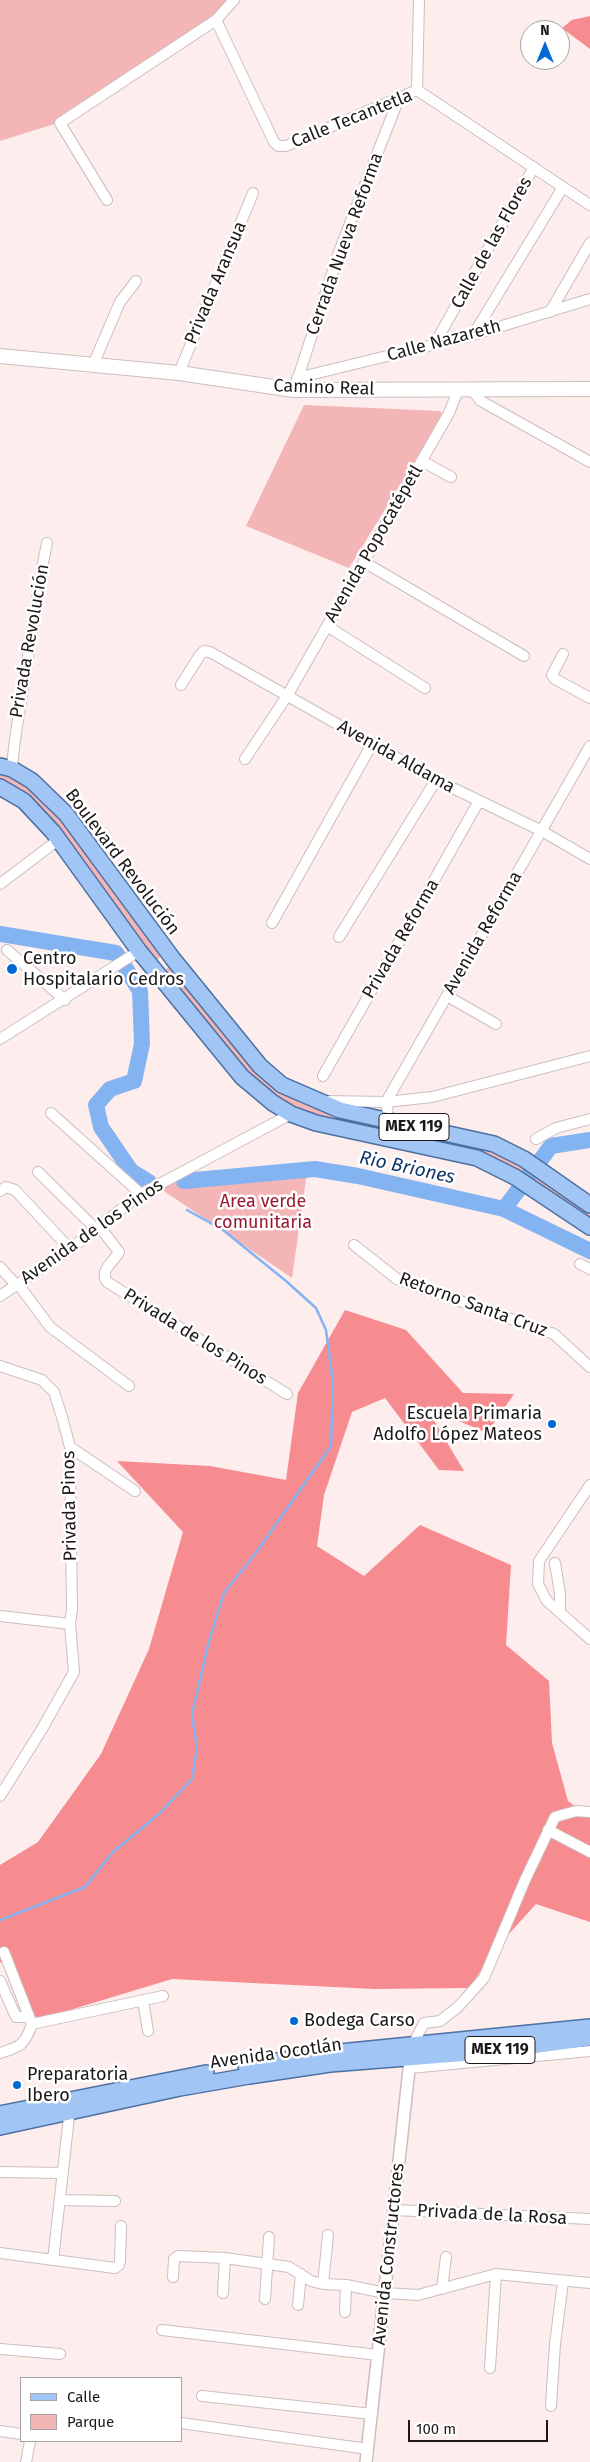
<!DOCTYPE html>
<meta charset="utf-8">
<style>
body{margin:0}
#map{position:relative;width:590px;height:2462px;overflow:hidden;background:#fdeded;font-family:"Fira Sans",sans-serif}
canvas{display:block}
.legend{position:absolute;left:20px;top:2377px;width:162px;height:65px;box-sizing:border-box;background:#fff;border:1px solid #a5a3a3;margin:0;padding:6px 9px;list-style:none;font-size:15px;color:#1e1919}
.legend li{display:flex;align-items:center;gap:10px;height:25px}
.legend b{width:25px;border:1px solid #a5a3a3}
.north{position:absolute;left:520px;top:20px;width:50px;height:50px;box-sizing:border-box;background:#fff;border:1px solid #a5a3a3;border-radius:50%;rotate:0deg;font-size:14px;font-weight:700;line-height:20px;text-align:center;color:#1e1919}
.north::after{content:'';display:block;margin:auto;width:18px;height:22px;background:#0169d2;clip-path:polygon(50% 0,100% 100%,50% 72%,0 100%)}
.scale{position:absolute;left:408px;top:2420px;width:140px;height:22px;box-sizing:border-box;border:2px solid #1e1919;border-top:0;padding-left:6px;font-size:15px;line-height:18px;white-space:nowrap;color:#1e1919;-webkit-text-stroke:4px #fff;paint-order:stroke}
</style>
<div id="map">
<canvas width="590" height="2462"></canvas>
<ul class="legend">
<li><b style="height:6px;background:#a1c5f4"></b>Calle</li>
<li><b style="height:14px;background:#f4b5b6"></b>Parque</li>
</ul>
<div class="north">N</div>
<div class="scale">100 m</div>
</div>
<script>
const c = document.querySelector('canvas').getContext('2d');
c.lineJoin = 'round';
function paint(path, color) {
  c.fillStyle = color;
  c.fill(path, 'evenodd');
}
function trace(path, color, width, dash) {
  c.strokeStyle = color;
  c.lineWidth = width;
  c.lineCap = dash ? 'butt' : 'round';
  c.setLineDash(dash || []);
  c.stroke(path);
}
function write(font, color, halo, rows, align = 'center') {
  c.font = font + ' "Fira Sans",sans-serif';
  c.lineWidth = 5;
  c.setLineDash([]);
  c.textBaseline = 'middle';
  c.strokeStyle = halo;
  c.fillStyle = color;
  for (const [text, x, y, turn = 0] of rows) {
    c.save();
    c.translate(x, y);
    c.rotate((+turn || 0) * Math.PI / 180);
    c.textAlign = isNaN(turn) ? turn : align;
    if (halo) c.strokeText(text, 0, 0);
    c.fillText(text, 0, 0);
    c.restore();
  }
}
const green = new Path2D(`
 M0,0H229L216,13L67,120L0,141Z
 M304,405L440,411L443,415L349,568L246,526Z
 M0,774L22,783L62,821L162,956L153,963L56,832L0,785Z
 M172,965L281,1086L493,1146L590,1206V1218L515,1177L292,1108L246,1074L160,973Z
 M307,1172L292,1278L158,1187L165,1183Z`);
const forest = new Path2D(`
 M590,16V49L562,28L572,20Z
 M345,1310L406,1330L463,1393L514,1394L487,1433L426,1407L464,1471L439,1470L385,1398L352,1412L324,1495L317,1546L364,1576L420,1525L511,1565L506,1645L549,1681L552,1743L568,1801L590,1818V1922L536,1904L498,1946L469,1988L374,1989L172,1979L37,2020L9,1957L0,1963V1865L38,1842L101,1754L149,1649L183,1532L117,1461L210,1466L286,1480L298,1393Z`);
const stream = new Path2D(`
 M0,1920L85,1887L113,1852L159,1814L192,1779L197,1748L192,1714L209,1641L224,1593L255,1554L331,1446L333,1382L326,1330L316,1308L286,1281L223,1230L187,1210`);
const river = new Path2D(`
 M0,934L116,953L140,991L142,1044L134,1081L110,1089L96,1105L101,1127L131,1171L149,1182
 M184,1181L315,1169L358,1176L504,1209L551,1146L590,1140
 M504,1209L590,1251`);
const minor = new Path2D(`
 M216,20L274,142L278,146H286L417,90
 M417,90L590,205
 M417,90L419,0
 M107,200L60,123L216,20L234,0
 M550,312L590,243
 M473,335L563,187
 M434,345L534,167
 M93,365L120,302L136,281
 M179,373L253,193
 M297,378L473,335L590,299
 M294,390L340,249L399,98
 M472,390L481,401L590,462
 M422,461L451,477
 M364,562L524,656
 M327,626L425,688
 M563,654L552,675L555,679L590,698
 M181,685L200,655L204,651L210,652L436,780L542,831L590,859
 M245,759L287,696L449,413L458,390
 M12,769C14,736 21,704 26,671C32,628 38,586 47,543
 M0,884L58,840
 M272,923L372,744
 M339,937L436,780
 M7,950L65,1000
 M447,996L496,1024
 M0,1039L139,951
 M323,1076L479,801
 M324,1101L386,1102L432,1097L590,1056
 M51,1113L141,1194
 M389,1122L386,1102L590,746
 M536,1139L556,1128L590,1119
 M38,1172L96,1229
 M0,1191L6,1187L15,1190L70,1249
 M99,1226L119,1252C114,1262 99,1270 107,1282L287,1394
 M354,1245L397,1279L554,1334L590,1367
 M580,1264L590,1269
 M0,1267L16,1285
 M18,1284L50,1327L129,1386
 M0,1296L70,1249L141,1194L291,1114
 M0,1366L42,1380L54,1392L62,1417L70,1447L72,1610L70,1624L74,1672L42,1729L0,1796
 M70,1447L135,1491
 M590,1485L539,1561L538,1584L547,1601L590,1639
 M555,1563L560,1593V1611
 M0,1616L70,1624
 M548,1830L590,1852
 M0,1981L16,2017H29
 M143,2001L148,2031
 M32,2024L163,1996
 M412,2046L424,2023L440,2021L458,2007L484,1978L525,1880L555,1817L576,1811L590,1812
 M0,2053C20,2047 25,2045 32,2024L4,1952
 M410,2068L590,2051
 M0,2172L63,2173
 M60,2200L115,2201
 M394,2210L590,2219
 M0,2253L115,2268L119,2265L120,2261L121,2226
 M53,2260L70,2108
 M173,2277L174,2259L178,2256L225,2258L289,2267L311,2281L323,2284L346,2285L385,2293L418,2295L496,2274L590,2283
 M323,2284L328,2235
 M442,2289L446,2257
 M223,2293L225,2258
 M265,2299L269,2237
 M298,2305L301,2274
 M345,2312L346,2285
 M162,2330L378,2355
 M0,2349L60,2354
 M490,2368L496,2274
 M202,2396L372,2414
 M551,2406L555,2344L563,2282
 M181,2423L368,2449
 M0,2431L21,2434
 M26,2462L30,2441`);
const tertiary = new Path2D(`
 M366,2462L411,2051`);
const secondary = new Path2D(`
 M0,356L179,373L294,390L590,389`);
const primary = new Path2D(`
 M0,766L12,769L32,781L66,814L173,959L260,1066L282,1085L340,1110L494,1144L524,1159L590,1205
 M0,787L24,801L53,832L139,951L242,1077L273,1103L291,1114L316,1123L477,1158L515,1177L590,1227
 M246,2066L330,2053L590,2027
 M0,2114L206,2073
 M0,2127L180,2088L249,2076L330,2064L495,2051L590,2038`);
const markers = [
 [12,969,6,"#0169d2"],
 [552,1424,5,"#0169d2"],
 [294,2021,5,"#0169d2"],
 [17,2085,5,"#0169d2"]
];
const shields = [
 [414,1127,70],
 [500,2050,70]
];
const shieldNames = [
 ["MEX 119",414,1127],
 ["MEX 119",500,2050]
];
const streetNames = [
 ["Calle Tecantetla",352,119,-22],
 ["Calle de las Flores",492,243,-61],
 ["Cerrada Nueva Reforma",345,244,-70],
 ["Privada Aransua",216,283,-67],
 ["Calle Nazareth",444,341,-15],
 ["Camino Real",324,388,2],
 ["Avenida Popocatépetl",374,544,-60],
 ["Privada Revolución",30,641,-80],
 ["Avenida Aldama",396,757,29],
 ["Boulevard Revolución",122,862,53],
 ["Avenida Reforma",483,933,-60],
 ["Privada Reforma",401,939,-60],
 ["Avenida de los Pinos",92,1232,-35],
 ["Retorno Santa Cruz",473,1305,20],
 ["Privada de los Pinos",195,1337,32],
 ["Privada Pinos",70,1506,-91],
 ["Avenida Ocotlán",276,2054,-8],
 ["Privada de la Rosa",492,2215,3],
 ["Avenida Constructores",389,2254,-84]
];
const poiNames = [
 ["Centro",23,959],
 ["Hospitalario Cedros",23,980],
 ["Escuela Primaria",542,1414,"right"],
 ["Adolfo López Mateos",542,1435,"right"],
 ["Bodega Carso",304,2021],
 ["Preparatoria",27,2075],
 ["Ibero",27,2096]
];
const parkNames = [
 ["Area verde",263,1202],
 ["comunitaria",263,1223]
];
const waterNames = [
 ["Rio Briones",407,1168,12]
];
paint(green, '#f4b5b6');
paint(forest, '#f68b90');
trace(stream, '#84b3f2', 2.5);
trace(river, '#84b3f2', 16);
trace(minor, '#cdbebe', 12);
trace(tertiary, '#cdbebe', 14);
trace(secondary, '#cdbebe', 16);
trace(primary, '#4b70a3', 18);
trace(minor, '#fff', 10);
trace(tertiary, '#fff', 11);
trace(secondary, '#fff', 14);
trace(primary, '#a1c5f4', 15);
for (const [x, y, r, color] of markers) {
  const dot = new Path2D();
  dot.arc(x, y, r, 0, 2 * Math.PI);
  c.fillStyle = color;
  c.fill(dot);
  trace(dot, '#fff', 2);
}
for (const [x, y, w] of shields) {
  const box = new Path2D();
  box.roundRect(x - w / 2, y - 13.5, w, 27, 4);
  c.fillStyle = '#fff';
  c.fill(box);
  trace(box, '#1e1919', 1);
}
write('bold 16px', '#1e1919', null, shieldNames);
write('18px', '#1e1919', '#fff', streetNames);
write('18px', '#1e1919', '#fff', poiNames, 'left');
write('18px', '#981a31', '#fff', parkNames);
write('italic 19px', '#12396a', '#fff', waterNames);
</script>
